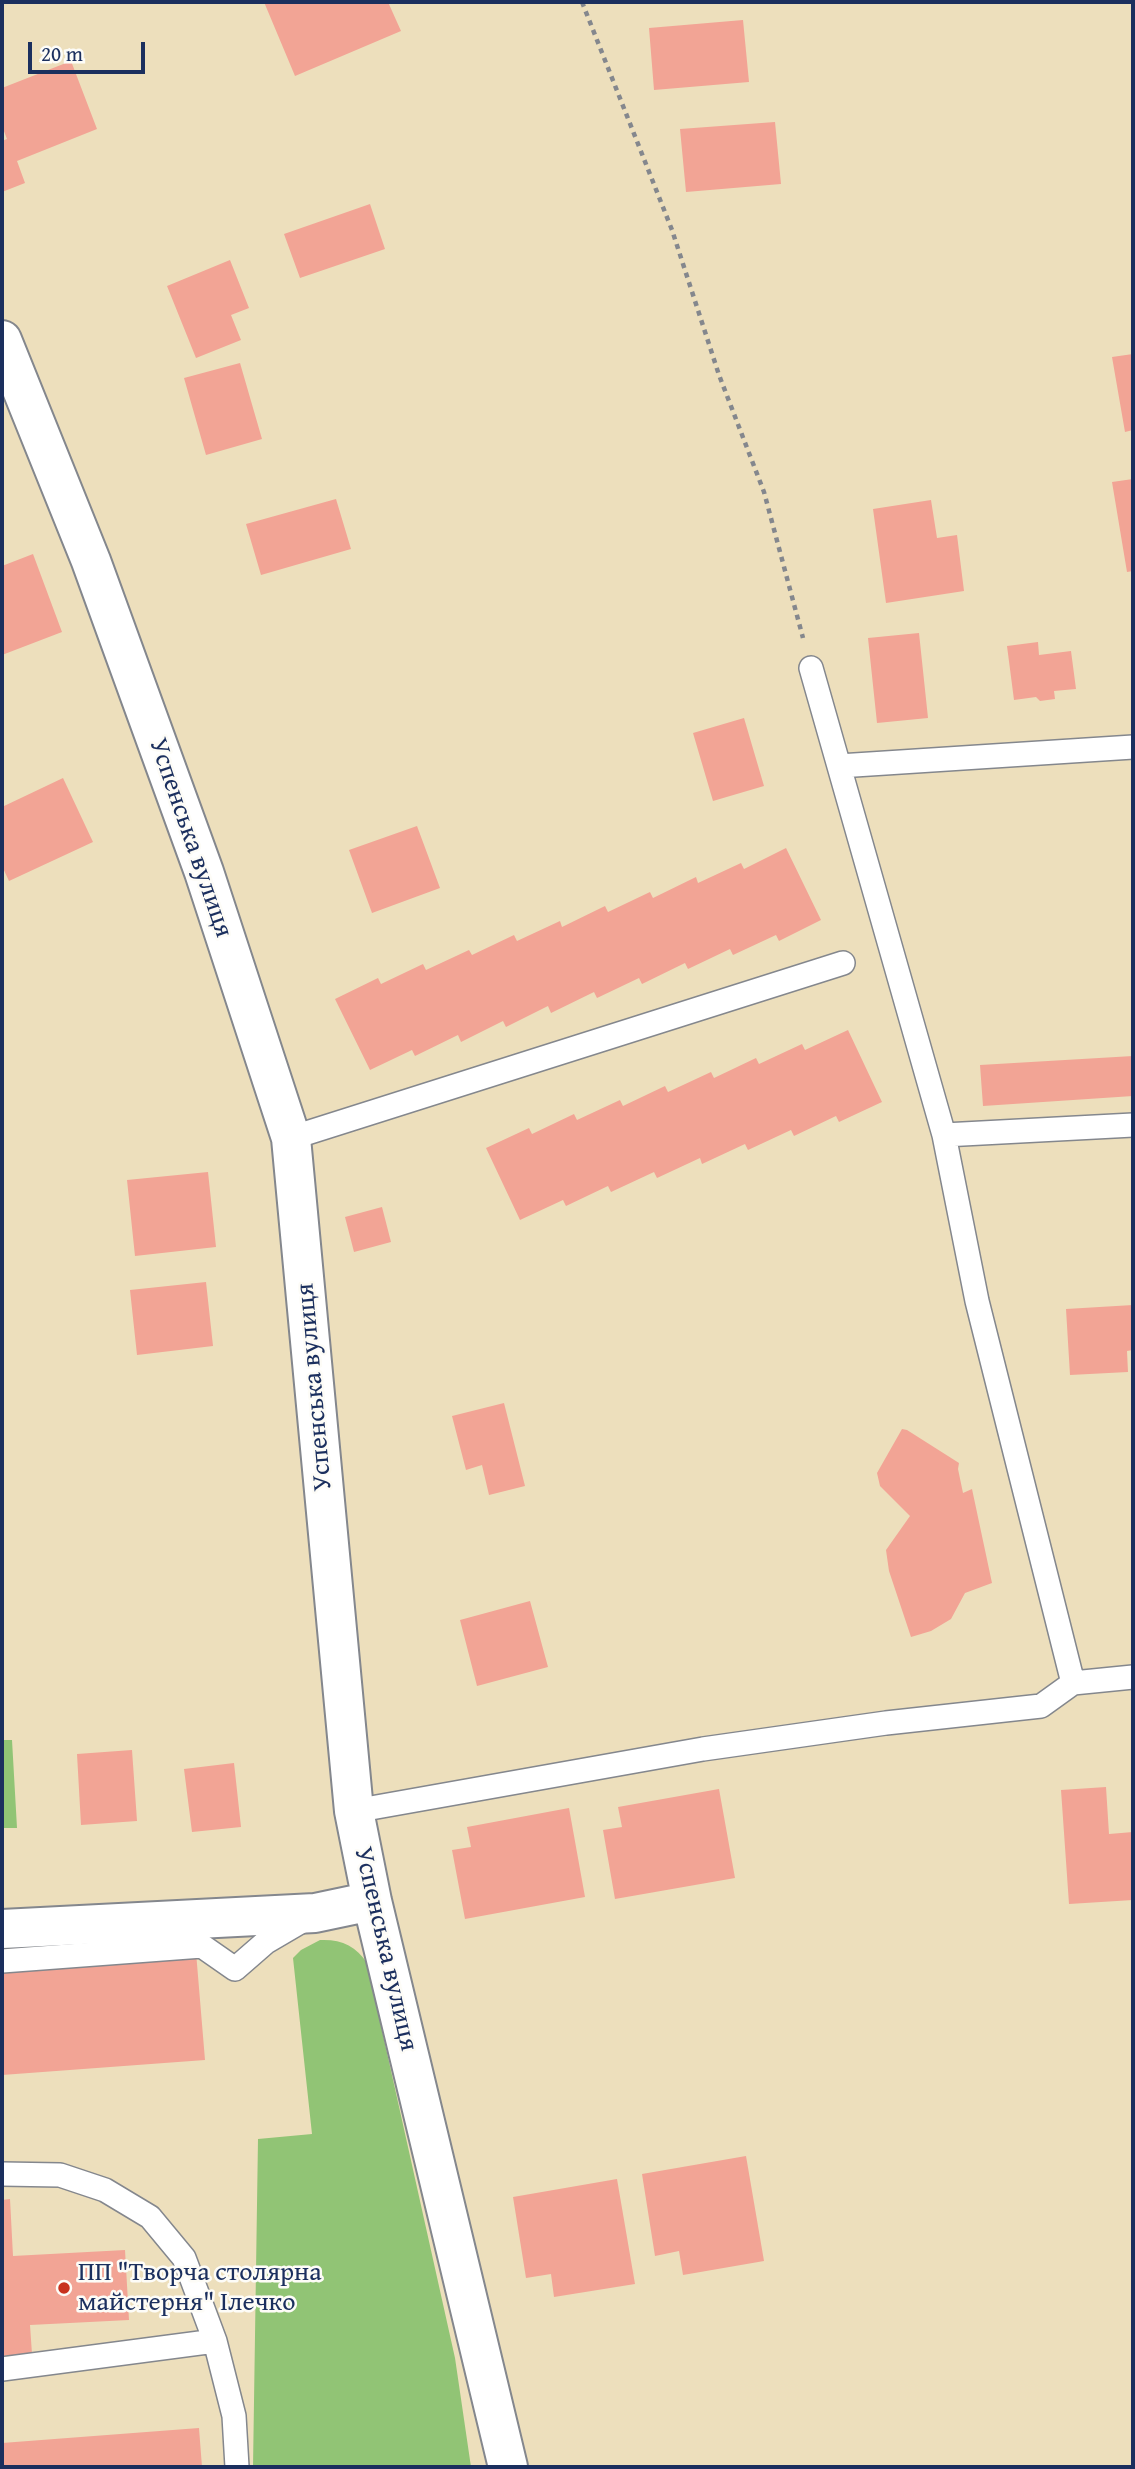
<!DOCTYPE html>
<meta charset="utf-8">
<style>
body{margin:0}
#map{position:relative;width:1135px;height:2469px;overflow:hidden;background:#eddfbc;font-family:"Gentium Book Plus",serif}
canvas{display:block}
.frame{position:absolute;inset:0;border:4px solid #1b2f5e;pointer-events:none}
.scale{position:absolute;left:28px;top:42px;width:117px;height:32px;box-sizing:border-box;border:4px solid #1b2f5e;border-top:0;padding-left:9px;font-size:21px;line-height:24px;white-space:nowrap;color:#1b2f5e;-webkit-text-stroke:5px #fdfcf7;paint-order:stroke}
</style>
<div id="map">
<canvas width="1135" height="2469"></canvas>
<div class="frame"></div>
<div class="scale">20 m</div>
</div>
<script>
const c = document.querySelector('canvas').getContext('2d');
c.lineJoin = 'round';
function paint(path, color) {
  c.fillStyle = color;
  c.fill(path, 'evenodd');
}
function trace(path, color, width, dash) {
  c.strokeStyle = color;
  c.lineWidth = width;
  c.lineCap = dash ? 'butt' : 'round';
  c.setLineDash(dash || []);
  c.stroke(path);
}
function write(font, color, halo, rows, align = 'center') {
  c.font = font + ' "Gentium Book Plus",serif';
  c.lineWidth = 5;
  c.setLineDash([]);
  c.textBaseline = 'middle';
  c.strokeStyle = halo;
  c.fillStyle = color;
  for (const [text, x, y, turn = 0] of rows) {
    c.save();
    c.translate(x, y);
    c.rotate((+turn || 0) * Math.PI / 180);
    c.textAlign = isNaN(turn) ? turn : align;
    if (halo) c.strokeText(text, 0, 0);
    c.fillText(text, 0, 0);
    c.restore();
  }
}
const green = new Path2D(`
 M2,1740H12L17,1828H2Z
 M320,1940C341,1939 356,1946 367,1963L455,2358L471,2467H253L258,2139L312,2134L293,1958L301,1950Z`);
const building = new Path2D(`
 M264,2H388L401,31L295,76Z
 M743,20L749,82L654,90L649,28Z
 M71,61L97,129L17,161L25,183L2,192V141L7,139L2,126V88Z
 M775,122L781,184L686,192L680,129Z
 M370,204L385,249L300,278L284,234Z
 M230,260L249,308L231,315L241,340L196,358L167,286Z
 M1133,354V430L1125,432L1112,357Z
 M240,363L262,439L206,455L184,378Z
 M1133,479V571L1127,572L1112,482Z
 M336,499L351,549L261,575L246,524Z
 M931,500L937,538L957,535L964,591L886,603L873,509Z
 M33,554L62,632L2,655V566Z
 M919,633L928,718L877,723L868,638Z
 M1038,642L1039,655L1071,651L1076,689L1054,691L1055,699L1040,701L1036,697L1014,700L1007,646Z
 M744,718L764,786L713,801L693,733Z
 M63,778L93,842L9,881L2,866V807Z
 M417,826L440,888L372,913L349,850Z
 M786,848L821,920L779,941L776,935L733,955L730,949L688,969L685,963L642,984L639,978L597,998L594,992L551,1013L548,1006L506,1027L503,1021L461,1042L458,1035L415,1056L412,1050L370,1070L335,999L378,978L381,984L423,964L426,970L469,950L472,955L514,935L517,941L560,921L562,927L605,906L608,912L650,892L653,898L696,877L698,883L741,863L744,869Z
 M848,1030L882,1102L839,1122L836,1116L794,1136L791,1130L748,1150L745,1144L702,1164L700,1158L657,1178L654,1172L611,1192L608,1186L566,1206L563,1200L520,1220L486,1148L529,1128L532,1134L574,1114L577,1120L620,1100L623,1106L665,1086L668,1092L711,1072L714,1078L756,1058L759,1064L802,1044L805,1050Z
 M1133,1056V1096L983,1106L980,1065Z
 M208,1172L216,1247L135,1256L127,1180Z
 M382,1207L391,1242L354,1252L345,1217Z
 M206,1282L213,1346L137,1355L130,1290Z
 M1133,1305V1350L1127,1351L1128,1372L1070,1375L1066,1309Z
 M504,1403L525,1486L489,1495L482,1465L466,1470L452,1416Z
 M902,1429L907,1430L959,1463L958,1469L963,1493L972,1489L992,1583L965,1593L951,1619L931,1631L911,1637L889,1571L886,1550L910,1516L880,1486L877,1473Z
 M530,1601L548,1667L477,1686L460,1620Z
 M132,1750L137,1821L81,1825L77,1754Z
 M234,1763L241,1827L192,1832L184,1769Z
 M1106,1787L1109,1834L1133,1832V1900L1069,1904L1061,1790Z
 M719,1789L735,1878L615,1899L603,1830L622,1827L618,1807Z
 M569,1808L585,1897L465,1919L452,1850L471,1847L467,1827Z
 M196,1952L205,2060L2,2075V1967Z
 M746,2156L764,2261L683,2275L679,2251L655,2256L642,2174Z
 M617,2179L635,2284L554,2297L551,2274L526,2278L513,2197Z
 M10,2199L13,2256L125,2250L129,2320L30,2325L32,2354L2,2356V2200Z
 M199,2428L202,2467H2V2443Z`);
const path = new Path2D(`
 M582,2L672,230L719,375L764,492L803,638`);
const lane = new Path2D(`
 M839,766L1133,747
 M944,1135L1133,1125
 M291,1138L843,963
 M1073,1683L1133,1677
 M354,1811L703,1749L886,1723L1041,1706L1073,1683L977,1301L944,1135L811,668
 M2,1961L202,1946L235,1969L266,1942L307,1918
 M2,2174L60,2175L105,2190L150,2217L184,2258L215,2341L234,2416L237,2467
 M2,2369L215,2341`);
const street = new Path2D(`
 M2,340L91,561L204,872L291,1138L354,1811L372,1901L508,2467
 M2,1929L315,1913L372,1901`);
const markers = [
 [64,2288,7,"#c8321e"]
];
const streetNames = [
 ["Успенська вулиця",190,838,71],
 ["Успенська вулиця",315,1387,-95],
 ["Успенська вулиця",385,1949,77]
];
const poiNames = [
 ["ПП \"Творча столярна",78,2273],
 ["майстерня\" Ілечко",78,2303]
];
paint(green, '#91c475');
paint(building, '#f2a495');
trace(lane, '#84878d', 26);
trace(street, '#84878d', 42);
trace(path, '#84878d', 4.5, [5, 5]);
trace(lane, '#fff', 23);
trace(street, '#fff', 38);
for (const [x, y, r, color] of markers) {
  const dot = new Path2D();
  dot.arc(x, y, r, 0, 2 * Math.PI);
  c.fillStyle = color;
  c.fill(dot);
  trace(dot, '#fdfcf7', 2.5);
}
write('26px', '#1b2f5e', '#fdfcf7', streetNames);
write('26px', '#1b2f5e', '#fdfcf7', poiNames, 'left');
</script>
